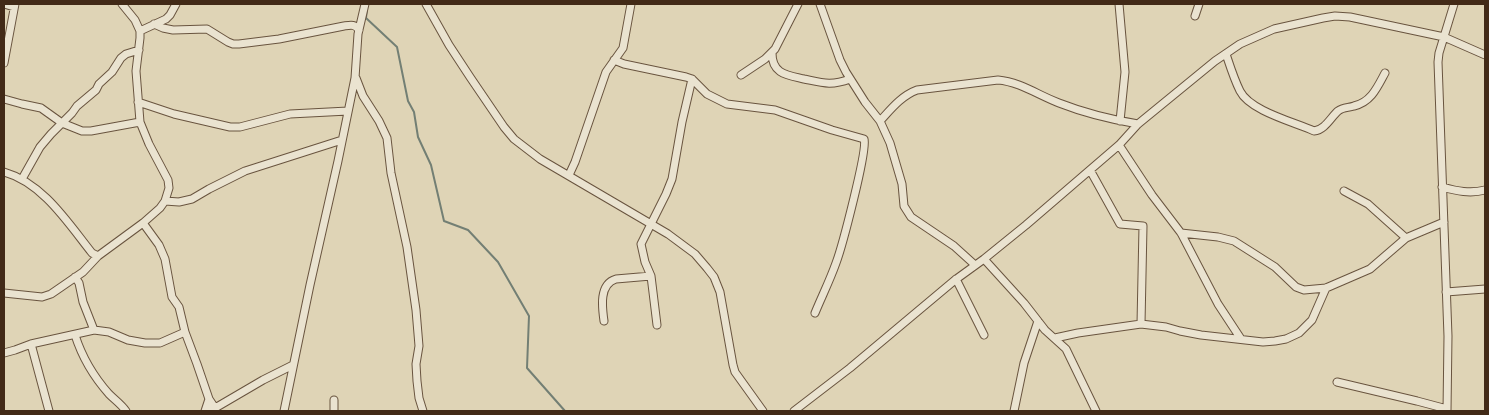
<!DOCTYPE html>
<style>
body{margin:0}
#map{position:relative;width:1489px;height:415px;overflow:hidden;background:#dfd4b6;font-family:"IM FELL DW Pica",serif}
canvas{display:block}
.frame{position:absolute;inset:0;border:5px solid #422a17;pointer-events:none}
</style>
<div id="map">
<canvas width="1489" height="415"></canvas>
<div class="frame"></div>
</div>
<script>
const c = document.querySelector('canvas').getContext('2d');
c.lineJoin = 'round';
function trace(path, color, width, dash) {
  c.strokeStyle = color;
  c.lineWidth = width;
  c.lineCap = dash ? 'butt' : 'round';
  c.setLineDash(dash || []);
  c.stroke(path);
}
const stream = new Path2D(`
 M367,9L366,18L397,47L408,101L414,112L418,137L431,165L444,221L468,230L498,262L529,316L527,368L565,411`);
const minor = new Path2D(`
 M4,4L14,7
 M426,4L449,45L470,77L504,127L514,139L540,159L668,234L695,254L707,268L714,277L720,292L733,365L735,372L763,411
 M820,4L840,60L846,72L865,102L880,121L890,143L902,184L904,206L911,217L954,246L975,265
 M1119,4L1125,72L1120,121
 M1195,16L1199,4
 M154,24L163,28L173,30L207,29L228,42L233,44H239L279,39L344,26C351,25 355,24 359,30
 M140,31L166,19L170,15L176,4
 M772,53C772,74 787,75 804,79C823,83 831,86 850,79
 M1226,54C1230,66 1234,79 1240,91C1250,111 1294,122 1314,131C1325,130 1331,117 1338,111C1343,107 1348,108 1354,106C1371,102 1377,88 1385,73
 M614,60L624,64L686,77L692,79L707,94L727,104L775,110L832,130L864,139C868,149 842,247 836,263C830,280 822,296 815,313
 M4,63L15,4
 M741,75L765,59L775,49L798,4
 M356,78L363,96L379,121L387,138L391,173L407,247L416,310L419,346L416,364L417,381L419,398L423,411
 M4,99L22,104L41,108L62,123L82,131H91L140,122
 M138,102L174,114L230,127H240L290,114L348,111
 M880,121C891,109 901,96 917,90L998,80C1020,82 1038,95 1059,103C1082,112 1114,120 1138,124
 M1119,145L1152,195L1181,233L1218,304L1241,339
 M1090,170L1120,224L1143,226L1141,324
 M4,172C43,183 68,223 92,253L98,256
 M569,175L575,162L606,72L623,48L631,4
 M22,179L40,147L51,134L72,113L77,106L96,90L99,84L112,72L121,58L126,54L139,50
 M1442,187C1457,191 1470,194 1485,190
 M1344,191L1368,204L1406,238
 M165,201L179,202L192,199L209,189L245,171L342,140
 M143,223L159,245L165,259L172,297L179,307L185,332L197,364L209,399L215,408
 M1181,233L1218,237L1234,241L1275,267L1296,287L1304,290L1326,288L1370,269L1406,238L1444,222
 M984,259L1024,303L1045,330L1066,349L1096,411
 M75,277L79,283L83,302L94,330
 M956,279L984,335
 M1446,292L1485,289
 M4,293L42,297L51,294L83,272L98,256L143,223L160,208L165,201L169,188L168,180L149,144L140,122L136,71L140,38V31L135,20L122,4
 M604,321C602,307 599,284 616,279L651,276
 M657,325L651,276L645,262L641,244L666,194L672,179L682,122L692,79
 M75,335C82,357 93,376 109,394C115,400 121,404 126,411
 M1055,338L1078,333L1141,324L1166,327L1180,331L1201,335L1263,342L1275,341L1286,339L1299,333L1312,320L1326,288
 M31,344L49,411
 M4,353L15,350L31,344L94,330L109,332L128,340L145,343H160L185,332
 M1337,382L1417,401L1447,409
 M205,411L209,399
 M210,411L263,380L293,365
 M284,411L310,285L338,161L355,78L358,34L365,4
 M334,411V400
 M794,411L850,368L955,280L984,259L1026,225L1119,145L1138,124L1215,61L1240,44L1274,29L1323,18L1335,16L1350,17L1444,37L1485,55
 M1014,411L1024,363L1038,321
 M1447,411L1448,336L1438,62L1439,53L1454,4`);
trace(stream, '#737f74', 2);
trace(minor, '#69543f', 9);
trace(minor, '#eae3d0', 7);
</script>
